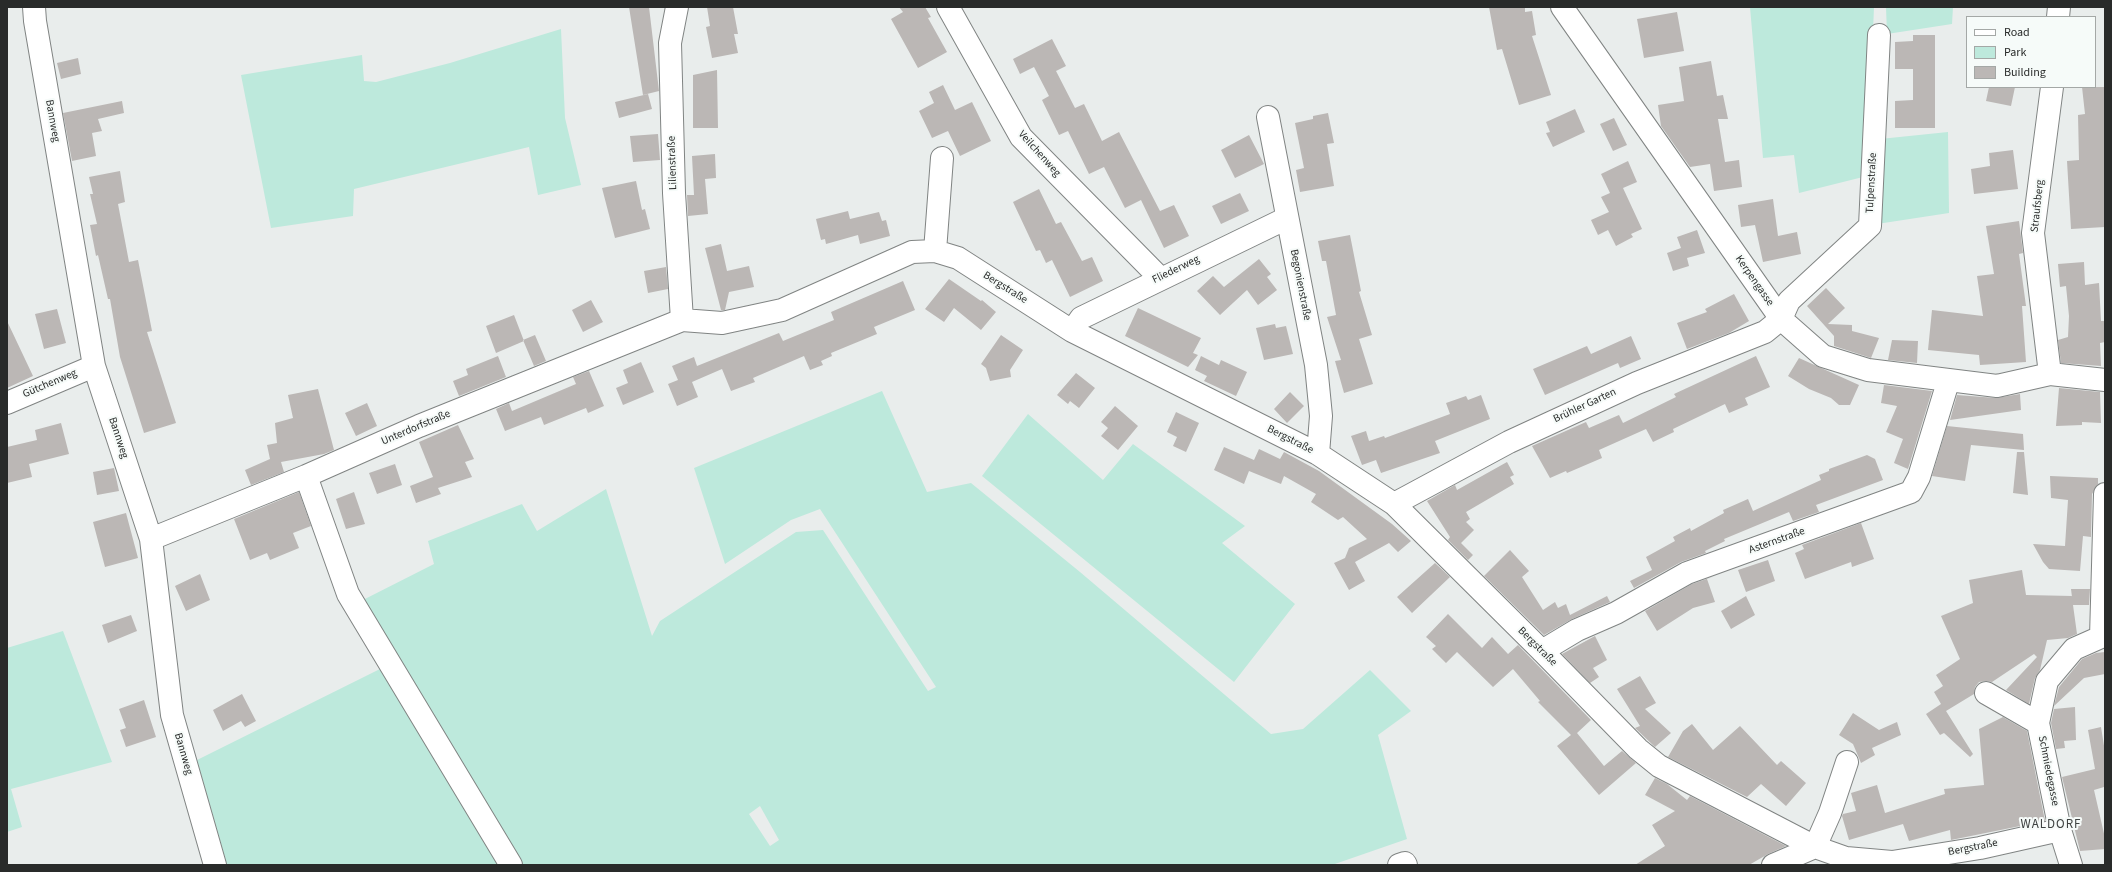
<!DOCTYPE html>
<meta charset="utf-8">
<style>
body{margin:0}
#map{position:relative;width:2112px;height:872px;overflow:hidden;background:#e9edec;font-family:"Source Sans 3",sans-serif}
canvas{display:block}
.frame{position:absolute;inset:0;border:8px solid #292b2a;pointer-events:none}
.legend{position:absolute;left:1966px;top:16px;width:130px;height:72px;box-sizing:border-box;background:#f6fbf9;border:1px solid #a4a8a6;margin:0;padding:5px 7px;list-style:none;font-size:12px;color:#292b2a}
.legend li{display:flex;align-items:center;gap:8px;height:20px}
.legend b{width:20px;border:1px solid #a4a8a6}
</style>
<div id="map">
<canvas width="2112" height="872"></canvas>
<div class="frame"></div>
<ul class="legend">
<li><b style="height:5px;background:#fff"></b>Road</li>
<li><b style="height:11px;background:#bde9dc"></b>Park</li>
<li><b style="height:11px;background:#bbb7b5"></b>Building</li>
</ul>
</div>
<script>
const c = document.querySelector('canvas').getContext('2d');
c.lineJoin = 'round';
function paint(path, color) {
  c.fillStyle = color;
  c.fill(path, 'evenodd');
}
function trace(path, color, width, dash) {
  c.strokeStyle = color;
  c.lineWidth = width;
  c.lineCap = dash ? 'butt' : 'round';
  c.setLineDash(dash || []);
  c.stroke(path);
}
function write(font, color, halo, rows, align = 'center') {
  c.font = font + ' "Source Sans 3",sans-serif';
  c.lineWidth = 4;
  c.setLineDash([]);
  c.textBaseline = 'middle';
  c.strokeStyle = halo;
  c.fillStyle = color;
  for (const [text, x, y, turn = 0] of rows) {
    c.save();
    c.translate(x, y);
    c.rotate((+turn || 0) * Math.PI / 180);
    c.textAlign = isNaN(turn) ? turn : align;
    if (halo) c.strokeText(text, 0, 0);
    c.fillText(text, 0, 0);
    c.restore();
  }
}
const green = new Path2D(`
 M1750,7H1874L1867,176L1799,193L1794,155L1763,158Z
 M1886,7H1953L1952,24L1887,34Z
 M561,29L565,118L581,185L538,195L529,147L354,189L353,216L271,228L241,75L362,55L364,81L376,82L450,63Z
 M1948,132L1949,213L1877,224L1880,139Z
 M882,391L927,492L971,483L1080,572L1271,734L1303,729L1370,670L1411,711L1378,735L1407,839L1332,865H227L197,760L386,666L357,603L434,564L428,541L522,504L537,531L606,489L652,636L660,621L796,532L823,530L928,691L936,687L820,509L791,520L725,564L694,468ZM760,806L779,840L770,846L749,814Z
 M1028,414L1103,480L1133,444L1245,526L1222,543L1295,604L1234,682L982,476Z
 M63,631L112,762L11,789L22,827L7,832V648Z`);
const building = new Path2D(`
 M629,7H649L659,91L643,95Z
 M707,7H733L738,34H734L738,53L712,58L706,27L710,26Z
 M899,7H925L931,17L928,18L947,52L918,68L891,19L903,12Z
 M1489,7H1525V12L1532,11L1536,35L1532,36L1551,95L1519,105L1502,49L1497,50Z
 M1677,12L1684,51L1644,58L1637,19Z
 M1913,35H1935V128H1895V101L1913,100V69H1895V42L1913,41Z
 M1052,39L1066,66L1056,71L1075,108L1084,104L1102,141L1119,132L1160,211L1174,205L1189,236L1164,248L1141,200L1125,208L1104,167L1089,174L1068,131L1059,135L1042,100L1049,96L1034,67L1020,74L1013,59Z
 M78,58L81,74L61,79L57,63Z
 M1711,61L1717,96L1723,95L1728,119H1718L1725,162L1739,160L1742,187L1714,191L1710,164L1690,167L1661,126L1658,105L1684,101L1679,67Z
 M717,70L718,128H693V75Z
 M943,85L955,110L972,102L991,141L960,156L948,131L932,138L919,111L934,103L929,92Z
 M1989,87H2015L2011,106L1986,101Z
 M2082,87H2105V227L2071,229L2067,161L2079,160L2078,115L2085,114Z
 M648,94L652,109L619,118L615,102Z
 M122,101L124,113L98,119L102,131L92,133L96,156L72,161L63,113Z
 M1575,109L1585,132L1553,147L1546,133L1550,132L1546,122Z
 M1328,113L1334,143L1327,144L1334,186L1300,192L1296,170L1304,168L1295,123L1313,119V116Z
 M1614,118L1627,145L1613,151L1600,124Z
 M658,134L660,160L633,162L630,136Z
 M1249,135L1264,164L1235,178L1221,150Z
 M2013,150L2018,189L1974,194L1971,169L1990,166L1989,153Z
 M715,154L716,178L705,179L708,214L688,216L687,195H694L692,156Z
 M1628,161L1637,182L1623,188L1642,229L1631,234L1633,237L1616,246L1608,230L1598,235L1591,220L1609,212L1601,197L1610,193L1601,174Z
 M120,171L125,202L118,204L129,262L138,260L152,331L147,332L176,423L144,433L120,357L110,299H108L98,255L96,256L90,225L97,224L90,194H93L89,177Z
 M636,181L642,210L645,209L650,229L615,238L602,188Z
 M1039,189L1056,224L1061,222L1082,261L1092,257L1103,281L1070,297L1052,260L1046,263L1040,250L1036,251L1013,202Z
 M1240,193L1249,211L1221,224L1212,206Z
 M1773,199L1778,236L1797,232L1801,254L1763,262L1755,225L1741,227L1738,205Z
 M848,211L850,219L879,212L882,221L886,220L890,236L860,244L858,235L826,244L825,239L821,240L816,219Z
 M2019,221L2023,253L2019,254L2026,306H2022L2026,362L1980,365L1979,355L1928,350L1932,310L1983,316L1977,276L1994,274L1986,226Z
 M1697,230L1705,253L1687,258L1689,266L1673,271L1667,253L1681,248L1677,237Z
 M1350,235L1361,291L1359,292L1372,335L1359,339L1373,384L1344,393L1335,361L1341,360L1327,317L1336,315L1326,261H1322L1318,241Z
 M721,244L727,271L749,266L754,287L729,292L725,310H721L705,248Z
 M1259,259L1271,274L1267,277L1277,290L1258,305L1247,290L1220,315L1197,291L1213,276L1224,287Z
 M2084,262L2085,285L2099,283L2101,321H2105V342L2100,343L2101,366L2061,363L2058,340L2068,337L2069,316L2066,286L2060,287L2058,264Z
 M666,267L668,289L648,293L644,271Z
 M949,279L981,301L982,300L996,312L981,330L954,308L944,322L925,309Z
 M903,281L915,310L874,327L877,334L831,353L832,356L821,361L823,365L810,370L804,356L753,378L755,382L731,391L722,369L692,382L698,397L677,406L668,384L678,380L672,366L694,357L697,366L779,333L783,341L834,320L831,312Z
 M1826,288L1845,308L1828,324L1852,325V331L1879,338L1871,358L1834,346V336L1807,306Z
 M1734,294L1749,321L1729,333L1687,349L1677,323L1707,312L1705,309Z
 M591,300L603,322L583,332L572,310Z
 M1138,308L1201,338L1193,353L1198,355L1188,367L1125,336Z
 M57,309L66,343L44,349L35,314Z
 M514,315L524,341L496,353L486,326Z
 M7,321L33,376L7,388Z
 M1275,324L1276,328L1286,326L1293,354L1264,360L1256,328Z
 M535,335L546,361L534,366L523,340Z
 M1001,335L1023,350L1010,370L1011,377L990,381L986,368L981,364Z
 M1631,336L1641,359L1620,368L1618,363L1545,395L1533,369L1587,346L1591,354Z
 M1892,340L1918,341L1917,363L1888,360Z
 M498,356L506,377L459,396L453,381L468,375L466,369Z
 M1201,356L1219,365L1221,360L1247,372L1236,396L1204,381L1207,376L1195,370Z
 M1756,356L1770,387L1745,398L1748,405L1729,413L1725,404L1673,429L1674,432L1653,442L1646,429L1599,450L1602,458L1567,473L1566,471L1550,478L1532,446L1586,422L1589,428L1619,415L1623,423L1676,397L1674,394Z
 M1799,358L1859,385L1850,405H1839L1831,398L1809,389L1788,376Z
 M641,362L654,392L623,405L616,388L628,383L623,370Z
 M589,371L604,406L588,413L586,408L544,425L541,417L505,431L496,409L509,403L512,411L576,384L573,377Z
 M1076,373L1095,388L1079,408L1070,401L1068,404L1057,395Z
 M1884,385L1932,391L1908,469L1894,463L1903,439L1886,432L1897,406L1881,403Z
 M2059,388L2100,392L2101,423L2082,422V425L2056,426Z
 M318,389L334,450L324,454L281,462L284,472L251,485L245,470L270,459L267,445L277,443L275,423L293,418L288,395Z
 M1290,392L1304,406L1287,423L1274,409Z
 M2020,394L2021,410L1950,420L1957,395L1996,398Z
 M1481,395L1490,419L1435,441L1440,453L1381,473L1376,460L1362,465L1351,436L1366,431L1369,441L1384,436L1385,438L1450,414L1446,403L1466,396L1468,400Z
 M367,403L377,426L356,436L345,413Z
 M1115,406L1138,426L1118,450L1101,436L1108,428L1101,422Z
 M1176,412L1199,423L1186,452L1173,446L1177,437L1167,432Z
 M61,423L69,454L29,464L32,477L7,483V447L37,440L35,430Z
 M458,425L474,459L465,462L472,477L438,488L441,494L416,503L410,486L433,477L419,442Z
 M1947,426L2023,434L2024,450L1971,445L1965,481L1932,476Z
 M1224,447L1254,460L1259,449L1280,459L1284,452L1319,471L1392,524L1411,541L1398,552L1389,543L1355,562L1365,581L1349,590L1334,563L1345,558L1349,548L1367,539L1343,517L1338,520L1311,502L1316,494L1284,476L1281,484L1249,471L1244,484L1214,470Z
 M2017,452H2024L2028,495L2013,493Z
 M1867,455L1875,459L1883,480L1816,505L1819,512L1793,521L1789,512L1724,539L1725,541L1705,551L1706,553L1681,562L1634,588L1630,581L1652,570L1646,557L1675,541L1673,537L1690,528L1691,531L1724,513L1723,510L1748,499L1753,511L1821,480L1819,475L1829,471V469Z
 M1507,462L1514,475L1510,477L1514,484L1466,512L1470,519L1466,522L1474,530L1461,543L1473,555L1468,560L1448,540L1450,537L1427,501L1455,485L1457,490Z
 M395,464L402,485L377,494L369,473Z
 M114,468L119,491L97,495L93,472Z
 M2050,476L2098,478V484L2092,494L2091,537L2083,536L2080,571L2049,569L2043,562L2033,544L2065,546L2068,500L2051,498Z
 M299,492L311,526L293,533L299,548L270,560L267,553L250,560L234,519Z
 M354,492L365,524L346,529L336,499Z
 M126,513L138,558L105,567L93,522Z
 M1861,523L1874,559L1852,567L1851,562L1805,579L1795,553L1804,549L1802,545Z
 M1510,550L1529,571L1522,577L1543,610L1555,602L1558,608L1566,604L1570,615L1607,596L1610,602L1572,619L1544,635L1484,576Z
 M1768,560L1775,581L1746,592L1738,570Z
 M1435,563L1450,577L1412,613L1397,597Z
 M2022,570L2026,595L2072,596V597L2071,589H2090L2089,605H2073L2077,634L2068,638L2047,640L2040,670L2035,678L2029,704L2006,690L2037,657L2034,654L1992,682L1986,681L1979,682L1975,687L1974,694L1946,711L1973,754L1970,757L1944,733L1940,735L1926,714L1941,704L1934,692L1943,686L1936,675L1960,659L1941,616L1973,603L1969,580Z
 M200,574L210,600L186,611L175,586Z
 M1715,576L1707,579L1715,602L1693,608L1657,631L1645,611L1692,584Z
 M1746,596L1755,615L1731,629L1721,611Z
 M1448,614L1482,648L1492,637L1508,654L1518,645L1591,720L1577,733L1604,766L1622,751L1636,763L1599,795L1557,746L1571,735L1538,702L1540,701L1513,669L1493,687L1457,652L1446,663L1432,649L1436,646L1426,637Z
 M131,615L137,631L108,643L102,625Z
 M1595,636L1607,660L1593,668L1599,677L1590,683L1562,654Z
 M2105,652V674L2084,678L2054,706L2059,687L2082,659L2096,653Z
 M1640,676L1656,703L1645,709L1671,733L1655,747L1635,728L1640,726L1617,689Z
 M242,694L256,721L245,727L241,721L223,731L213,710Z
 M144,700L156,737L126,747L120,730L126,728L119,709Z
 M2075,707L2076,740L2064,741L2065,748L2056,749L2051,723L2054,709Z
 M1853,713L1879,730L1897,722L1901,735L1872,748L1875,755L1861,763L1853,744L1839,735Z
 M2003,717L2027,731L2045,821L1951,840L1950,830L1909,841L1903,824L1849,840L1842,816L1843,814L1856,811L1851,793L1877,785L1885,813L1945,794L1944,789L1984,785L1979,729Z
 M1692,724L1713,750L1740,726L1777,765L1781,761L1806,783L1786,806L1761,784L1747,797L1668,757L1683,731Z
 M2101,727L2105,752V785L2104,787L2094,790L2105,838V849L2080,851L2062,777L2095,769L2088,730Z
 M1655,778L1667,784L1687,800L1690,796L1786,846L1768,854L1749,865H1635L1665,846L1652,825L1675,811L1645,795Z`);
const minor = new Path2D(`
 M34,7L35,21L94,366L151,539L172,715L215,865
 M677,7L670,43L674,193L682,320
 M948,7L1021,137L1160,278
 M1562,7L1781,319L1823,356L1868,370L1997,386L2050,374L2105,380
 M2058,17L2059,7
 M1268,117L1316,365L1321,416L1318,454
 M935,251L942,158
 M1072,331L1081,318L1287,218
 M2050,374L2033,233L2052,87
 M7,403L94,366
 M306,476L348,594L511,865
 M1394,504L1509,442L1637,383L1765,332L1781,319L1789,301L1870,226L1879,35
 M151,539L306,476L419,426L682,320L722,323L782,310L912,252L935,251L958,258L1072,331L1318,454L1394,504L1542,651L1638,749L1659,766L1815,847L1846,858L1892,862L1980,848L2060,830
 M1542,651L1577,630L1616,613L1687,573L1911,492L1919,477L1948,382
 M1986,693L2038,723
 M1815,847L1830,813L1847,762
 M1399,865L1405,863L1406,865
 M1773,865L1815,847
 M2071,865L2060,830L2038,723L2047,681L2074,649L2101,637L2105,494`);
const streetNames = [
 ["Bannweg",52,121,80],
 ["Veilchenweg",1039,154,48],
 ["Lilienstraße",673,163,-92],
 ["Tulpenstraße",1872,183,-87],
 ["Straufsberg",2038,206,-84],
 ["Fliederweg",1176,270,-26],
 ["Kerpengasse",1754,281,55],
 ["Begonienstraße",1300,285,79],
 ["Bergstraße",1005,288,32],
 ["Gütchenweg",50,384,-23],
 ["Brühler Garten",1585,406,-25],
 ["Unterdorfstraße",416,428,-23],
 ["Bannweg",118,438,72],
 ["Bergstraße",1290,440,27],
 ["Asternstraße",1777,541,-20],
 ["Bergstraße",1537,647,45],
 ["Bannweg",183,754,74],
 ["Schmiedegasse",2048,771,79],
 ["Bergstraße",1973,848,-11]
];
const quarterNames = [
 ["WALDORF",2051,825]
];
paint(green, '#bde9dc');
paint(building, '#bbb7b5');
trace(minor, '#808483', 24);
trace(minor, '#fff', 22);
write('11px', '#292b2a', '#f6fbf9', streetNames);
c.letterSpacing = '1px';
write('13px', '#3f4342', '#f6fbf9', quarterNames);
c.letterSpacing = '0px';
</script>
